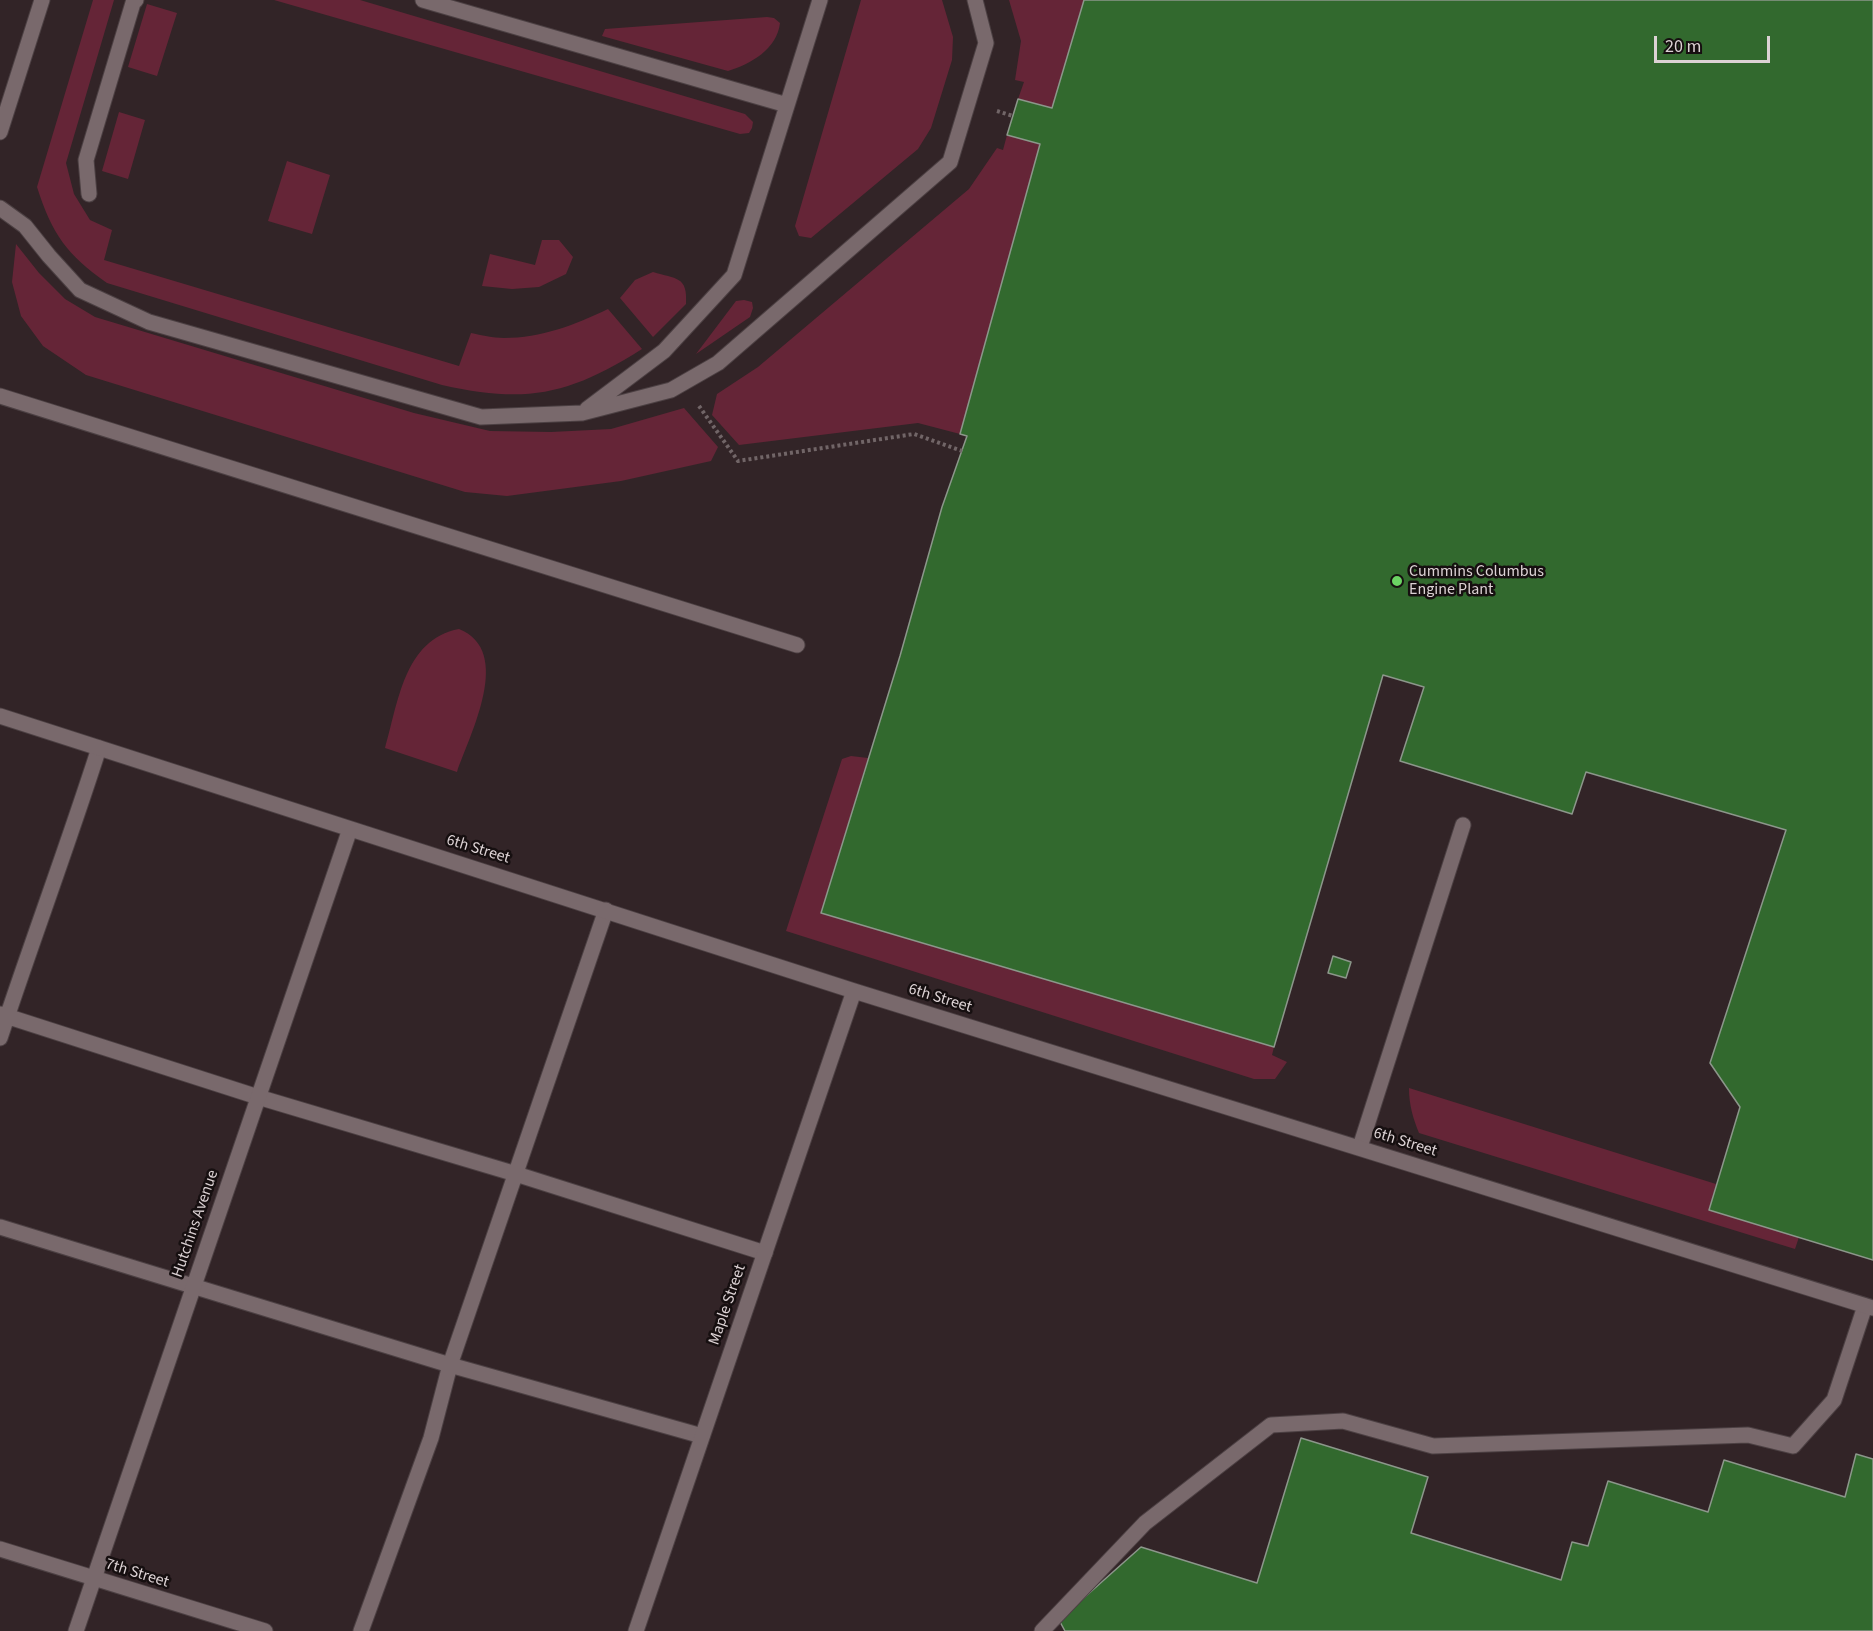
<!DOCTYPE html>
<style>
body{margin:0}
#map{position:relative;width:1873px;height:1631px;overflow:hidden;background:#322427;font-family:"Source Sans 3",sans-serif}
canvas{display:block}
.scale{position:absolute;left:1654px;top:36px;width:116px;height:27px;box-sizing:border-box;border:3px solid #dcd2d4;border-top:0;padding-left:8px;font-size:18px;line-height:21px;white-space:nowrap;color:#dcd2d4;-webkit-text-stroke:4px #160f10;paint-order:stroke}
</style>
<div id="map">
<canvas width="1873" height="1631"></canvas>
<div class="scale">20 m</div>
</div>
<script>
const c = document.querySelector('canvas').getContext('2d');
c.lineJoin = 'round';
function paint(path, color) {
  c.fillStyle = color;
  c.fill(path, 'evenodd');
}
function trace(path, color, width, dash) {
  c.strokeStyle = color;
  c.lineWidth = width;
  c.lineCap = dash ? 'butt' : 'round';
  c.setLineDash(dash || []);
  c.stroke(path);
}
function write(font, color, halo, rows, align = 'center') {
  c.font = font + ' "Source Sans 3",sans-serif';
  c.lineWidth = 5;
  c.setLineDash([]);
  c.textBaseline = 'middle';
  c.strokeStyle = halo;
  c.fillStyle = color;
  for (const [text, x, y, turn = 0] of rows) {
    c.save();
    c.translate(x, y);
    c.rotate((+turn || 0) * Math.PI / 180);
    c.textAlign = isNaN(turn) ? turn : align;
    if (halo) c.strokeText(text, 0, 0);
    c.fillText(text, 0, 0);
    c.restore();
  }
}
const green = new Path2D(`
 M93,0H114L66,163L74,194L90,220L112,230L104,260L459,366L471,333C481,335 493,338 504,338C541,338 575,325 608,309L642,349C569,395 527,404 442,385L107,283C67,255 52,234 37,187Z
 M274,0H360L745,114L753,122L752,128L749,133L740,134Z
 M861,0H942L953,37L952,60L931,128L918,149L811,238L799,236L795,226Z
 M1009,0H1084L1052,108L1018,99L1024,82L1015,80L1021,41Z
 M147,4L177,13L157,76L128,67Z
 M767,17L774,18L780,23C777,49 751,64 728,71L602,36L605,29Z
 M119,112L145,120L128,179L102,171Z
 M1007,135L1040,144L960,434L918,423L739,445L712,415L717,394L758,367L969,189L997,148L1003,150Z
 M287,161L330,175L312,234L268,221Z
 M542,240H559L573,257L566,274L539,287L512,289L482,286L490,254L535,265Z
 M16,244L39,273L65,299L95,317L414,413L490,431L551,432L611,429L684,408L718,447L711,461L621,481L507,496L465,492L86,375L43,346L21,316L12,282Z
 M653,272C676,279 688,276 686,304L653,337L620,298L635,280Z
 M744,300L752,302L753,308L750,317L696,354L736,301Z
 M459,629C514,651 470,734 457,772L385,748C398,704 404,639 459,629Z
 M851,756L868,758L821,913L1274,1047L1272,1055L1287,1062L1275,1079H1254L786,931L842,759Z
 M1409,1088L1716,1184L1709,1210L1799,1237L1795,1249L1419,1133C1413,1118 1409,1105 1409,1088Z`);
const building = new Path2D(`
 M1084,0H1873V1260L1709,1210L1740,1107L1710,1063L1786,830L1586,772L1572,814L1400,761L1424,687L1383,675L1274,1047L821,913L900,656L942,507L967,436L960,434L1040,144L1007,135L1018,99L1052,108Z
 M1333,956L1351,962L1346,978L1328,973Z
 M1301,1438L1428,1477L1411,1533L1561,1580L1572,1542L1588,1546L1608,1481L1708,1512L1724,1460L1845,1497L1856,1454L1873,1459V1631H1065L1059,1620L1141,1547L1257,1583Z`);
const path = new Path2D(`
 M997,111L1013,116
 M699,406L738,461L914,434L962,451`);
const service = new Path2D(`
 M423,0L787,105
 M0,132L42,0
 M89,194L86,160L133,3L136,0
 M0,208L25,226L49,256L80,290L149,322L481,417L582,413L671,390L718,363L950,162L986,43L975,0
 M0,396L797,645
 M587,409L664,351L734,275L820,0
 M0,1014L258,1097L516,1174L765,1253
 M0,1038C32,941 68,845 99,748
 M1360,1147L1463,825
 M0,1227L450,1365L702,1436
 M361,1631L431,1438L450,1365L606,910
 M1042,1631L1145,1523L1271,1425L1343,1421L1433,1446L1748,1435L1793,1446L1834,1400L1865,1306`);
const minor = new Path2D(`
 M0,716L854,991L1873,1308
 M0,1549L265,1631
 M76,1631L350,829
 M636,1631L854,991`);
const markers = [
 [1397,581,6,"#6bd363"]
];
const poiNames = [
 ["Cummins Columbus",1409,572],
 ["Engine Plant",1409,590]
];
const streetNames = [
 ["6th Street",478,850,17],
 ["6th Street",940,999,17],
 ["6th Street",1405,1143,17],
 ["Hutchins Avenue",196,1224,-71],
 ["Maple Street",728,1305,-71],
 ["7th Street",137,1574,17]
];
paint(green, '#652537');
paint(building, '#32692e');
trace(building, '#8c978b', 1.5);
trace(service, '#4c4043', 17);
trace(minor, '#4c4043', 17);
trace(path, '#716567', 4, [3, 3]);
trace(service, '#79696c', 15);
trace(minor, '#79696c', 15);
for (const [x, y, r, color] of markers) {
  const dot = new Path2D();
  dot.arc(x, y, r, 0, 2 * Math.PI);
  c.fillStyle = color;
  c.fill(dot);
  trace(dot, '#160f10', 2);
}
write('16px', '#dcd2d4', '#160f10', poiNames, 'left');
write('16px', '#dcd2d4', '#160f10', streetNames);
</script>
